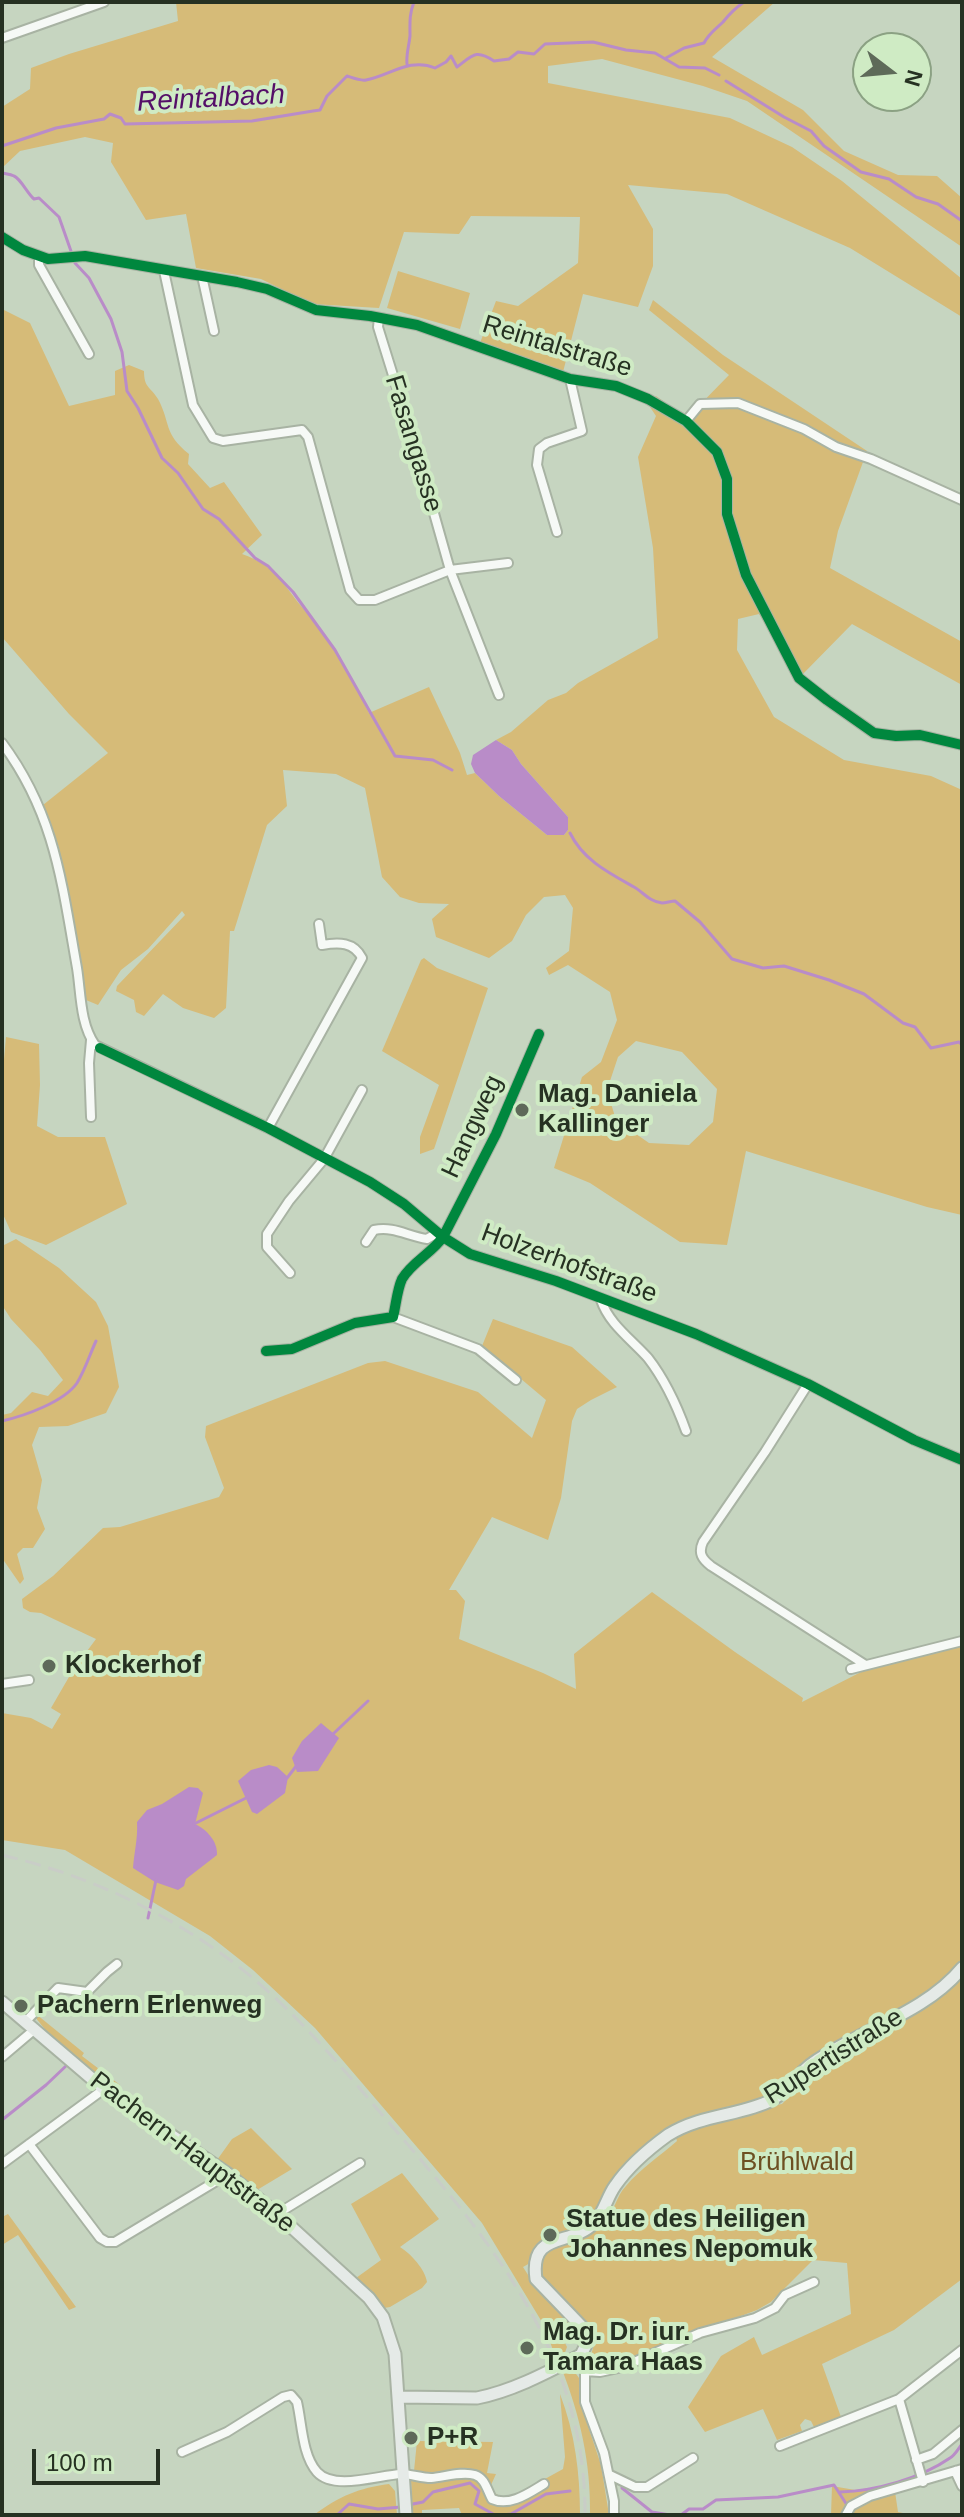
<!DOCTYPE html>
<meta charset="utf-8">
<style>
body{margin:0}
#map{position:relative;width:964px;height:2517px;overflow:hidden;background:#c6d5c0;font-family:Arial,sans-serif}
canvas{display:block}
.frame{position:absolute;inset:0;border:4px solid #263122;pointer-events:none}
.north{position:absolute;left:852px;top:32px;width:80px;height:80px;box-sizing:border-box;background:#cfebc4;border:2px solid #8ba183;border-radius:50%;rotate:106deg;font-size:22px;font-weight:700;line-height:32px;text-align:center;color:#263122}
.north::after{content:'';display:block;margin:auto;width:28px;height:36px;background:#5e6a59;clip-path:polygon(50% 0,100% 100%,50% 72%,0 100%)}
.scale{position:absolute;left:32px;top:2449px;width:128px;height:36px;box-sizing:border-box;border:4px solid #263122;border-top:0;padding-left:10px;font-size:24px;line-height:28px;white-space:nowrap;color:#263122;-webkit-text-stroke:6px #cfebc4;paint-order:stroke}
</style>
<div id="map">
<canvas width="964" height="2517"></canvas>
<div class="frame"></div>
<div class="north">N</div>
<div class="scale">100 m</div>
</div>
<script>
const c = document.querySelector('canvas').getContext('2d');
c.lineJoin = 'round';
function paint(path, color) {
  c.fillStyle = color;
  c.fill(path, 'evenodd');
}
function trace(path, color, width, dash) {
  c.strokeStyle = color;
  c.lineWidth = width;
  c.lineCap = dash ? 'butt' : 'round';
  c.setLineDash(dash || []);
  c.stroke(path);
}
function write(font, color, halo, rows, align = 'center') {
  c.font = font + ' Arial,sans-serif';
  c.lineWidth = 8;
  c.setLineDash([]);
  c.textBaseline = 'middle';
  c.strokeStyle = halo;
  c.fillStyle = color;
  for (const [text, x, y, turn = 0] of rows) {
    c.save();
    c.translate(x, y);
    c.rotate((+turn || 0) * Math.PI / 180);
    c.textAlign = isNaN(turn) ? turn : align;
    if (halo) c.strokeText(text, 0, 0);
    c.fillText(text, 0, 0);
    c.restore();
  }
}
const green = new Path2D(`
 M176,2H259L260,4L266,2H775L712,57L803,110L844,151L898,175L937,176L962,198V247L747,101L703,86L602,59L548,66V83L730,118L792,147L842,181L962,279V317L850,248L727,194L628,185L653,229V266L638,307L583,294L563,372L480,343L496,301L518,306L578,263L580,217L471,216L459,234L404,232L379,308L312,304L261,279L196,268L186,214L146,220L111,162L113,143L85,137L20,151L2,168V107L30,89L31,68L69,54L178,21Z
 M398,271L470,293L460,329L387,308Z
 M653,300L723,355L867,451L838,531L830,568L962,642V685L852,624L799,678L759,614L738,619L737,650L774,717L844,760L931,776L962,790V1215L927,1207L746,1151L727,1245L680,1242L590,1183L554,1168L582,1077L601,1062L617,1020L610,992L568,965L549,975L546,968L569,951L573,908L565,895L544,897L526,915L512,941L489,958L436,937L432,919L449,904L419,903L400,897L382,877L365,788L336,774L283,770L287,806L267,825L234,931H230L226,1008L214,1018L183,1008L163,994L144,1016L136,1012L134,1000L116,991L117,986L185,915L182,911L148,949L121,970L98,1005L86,1000L59,848L43,805L108,753L69,714L2,637V309L30,323L69,406L115,395V371L129,365L144,371C144,388 150,386 158,399C171,423 163,433 189,454L188,464L210,488L224,482L262,535L242,554C276,566 281,582 302,607C330,639 350,675 369,713L429,687L460,753L467,775L475,773L499,796L547,835H564L568,830V817L521,764L512,750L496,740L511,732L548,700L566,693L578,683L658,638L653,548L638,457L656,416L650,407L656,396L687,418L729,375L649,310ZM636,1041L682,1052L717,1089L713,1122L689,1145L649,1143L616,1120L607,1090L618,1057Z
 M424,958L437,968L488,988L434,1149L420,1154V1137L439,1085L382,1051L421,960Z
 M6,1037L39,1044L40,1085L37,1126L58,1137H105L127,1204L46,1245L11,1232L2,1212V1082Z
 M16,1239L59,1268L96,1302L108,1326L119,1387L106,1413L68,1426L39,1427L32,1445L42,1480L37,1508L45,1529L33,1548H23L17,1554L24,1579L20,1584L2,1558V1415L11,1413L32,1392L48,1396L63,1380L40,1350L11,1319L2,1305V1246Z
 M493,1319L572,1347L617,1387L591,1400L577,1409L572,1421L561,1498L548,1540L492,1517L449,1590H456L465,1601L459,1639L543,1673L576,1689L574,1654L652,1592L735,1652L803,1698L802,1702L863,1671L962,1643V2279L894,2330L822,2364L841,2417L814,2427L811,2421L805,2419L800,2425L802,2431L777,2440L763,2409L705,2432L688,2407L721,2356L754,2337L762,2355L851,2314L847,2263L813,2260L771,2302L757,2310L607,2366L589,2365C588,2357 594,2351 594,2342C592,2311 550,2303 541,2276C533,2252 555,2247 572,2241C582,2237 596,2229 604,2222C614,2213 616,2196 626,2186C640,2169 660,2156 677,2141L675,2135L765,2107L782,2104L823,2062L927,2006L920,1999C892,2017 859,2029 830,2048C811,2061 792,2085 774,2094C759,2101 743,2103 727,2107C703,2112 681,2123 661,2137C642,2151 623,2169 610,2189C602,2201 598,2214 586,2223C562,2242 544,2227 530,2263L523,2267L537,2289L581,2330L579,2338L566,2327L559,2331L567,2347L563,2358L557,2362L545,2327L482,2223L315,2028L253,1970L210,1936L65,1850L2,1840V1713L31,1718L52,1729L61,1714L51,1708L73,1670L96,1639L41,1613L30,1612L23,1608L22,1599L53,1576L103,1528L120,1527L219,1497L224,1488L205,1437L206,1426L368,1363L385,1361L478,1392L532,1438L546,1400L482,1346Z
 M36,2014L84,2053L82,2056L120,2085L119,2089L97,2077L56,2043L35,2017Z
 M251,2128L292,2169L257,2190L217,2160L232,2139Z
 M402,2173L439,2219L400,2247C411,2254 425,2269 427,2282L422,2288L390,2307L384,2308L356,2278L381,2260L351,2204Z
 M8,2214L76,2307L69,2310L18,2235L2,2245V2217Z
 M565,2366L571,2367L579,2378L580,2402L601,2465L609,2515H590C591,2463 580,2415 561,2367Z
 M560,2394C575,2433 580,2473 580,2515H462L459,2508L422,2510V2515H413L411,2481L430,2482L443,2473L431,2476L414,2471L417,2441L493,2442L487,2473L496,2474L491,2485L492,2491L502,2498L516,2495L563,2469L565,2457Z
 M389,2484L395,2491L397,2515H314C339,2496 359,2488 389,2484Z
 M894,2485L898,2512L913,2515H831L832,2486L855,2490Z`);
const water = new Path2D(`
 M496,740L512,750L521,764L568,817V830L564,835H547L499,796L475,773L471,764L473,755Z
 M321,1723L339,1738L318,1771L297,1772L292,1758L302,1741Z
 M269,1765L277,1767L288,1777L285,1793L257,1814L252,1812L238,1781L251,1770Z
 M189,1787L198,1788L203,1793L195,1824C206,1829 218,1841 217,1855L186,1879L184,1886L178,1890L155,1882L133,1868C134,1852 138,1839 137,1822L147,1810L162,1804Z`);
const stream = new Path2D(`
 M666,58L684,48L704,43C709,33 716,29 723,22C730,13 734,9 744,2
 M407,64C406,54 409,46 410,36C410,23 409,15 414,2
 M726,81L784,117L811,131L824,146L861,172L889,179L916,197L938,204L962,221
 M2,146L56,128L104,119L110,114L121,118L125,124L252,121L313,111L320,110L327,96L347,76C353,78 360,81 366,80C389,76 410,57 435,68L446,62L451,56L457,67C473,55 476,49 494,61L509,59L518,52L534,54L545,44L593,42L626,50L655,53L679,67L705,68L719,75
 M2,173C6,174 10,174 14,176C21,179 27,193 34,199L39,198L59,217L72,254
 M75,263L89,278L111,319L122,352L127,391L138,408L162,458L178,473L203,509L219,519L255,558L268,566L293,592L335,650L395,756L433,760L452,770
 M570,833C583,860 609,873 634,887C643,892 650,902 662,903C666,903 671,901 675,901L700,922L732,959L763,968L784,966L829,980L864,994L903,1023L915,1027L931,1048L959,1042L962,1045
 M2,1421C24,1416 64,1402 77,1383C85,1370 90,1354 96,1341
 M333,1734L368,1701
 M287,1778L297,1765
 M194,1824L248,1797
 M148,1918L156,1880
 M2,2120L46,2085L67,2065
 M622,2488L652,2512L670,2515
 M840,2492C876,2491 921,2478 950,2458C955,2455 958,2449 962,2444
 M408,2505L423,2502L433,2492L470,2483L479,2491L475,2504L495,2515
 M337,2515L349,2504L378,2509L401,2507
 M503,2515L511,2514L546,2494L570,2491
 M681,2515L689,2509H703L716,2500L778,2497L834,2485L847,2505`);
const minor = new Path2D(`
 M2,38L104,2
 M2,237L23,250L48,259L85,256L237,282L267,289L316,310L370,316L417,325L570,379L616,386L648,399L686,421L717,452L727,479V514L746,575L799,678L827,700L874,733L896,736L920,735L962,745
 M39,257V265L89,354
 M164,271L193,405L213,438L223,441L302,430L308,437L350,590L359,600H375L450,570L508,563
 M202,276L214,331
 M379,318L378,327L415,446L450,570L499,695
 M686,421L700,404L738,403L804,429L836,447L871,459L962,500
 M557,532L537,465L539,449L547,443L582,431L570,379
 M2,743C55,814 62,884 77,968C81,993 80,1024 95,1045L268,1128L370,1182L404,1204L443,1237L470,1254L556,1281L696,1334L808,1384L914,1440L962,1460
 M91,1040L89,1063L91,1117
 M268,1128L362,958C354,942 339,942 322,945L319,924
 M366,1242L374,1230C394,1226 407,1236 427,1239L437,1233
 M290,1273L267,1247V1234L289,1201L324,1159L362,1090
 M601,1300C609,1324 631,1339 648,1358C665,1380 677,1406 686,1431
 M393,1317L478,1349L516,1380
 M266,1351L292,1349L355,1323L393,1317C396,1305 397,1290 402,1279C412,1262 432,1253 443,1237L496,1134L539,1034
 M808,1384L765,1452L703,1542C698,1553 702,1559 711,1566L864,1664
 M851,1669L962,1641
 M2,1684L29,1680
 M26,2021L58,1988L87,1992L107,1972L117,1964
 M2,2057L35,2029
 M29,2144L100,2238L107,2242H115L228,2174
 M2,2164L104,2089
 M277,2214L360,2163
 M581,2355L585,2371V2402L604,2453L614,2501V2515
 M585,2371L600,2372L623,2367L700,2333L755,2318L775,2308L785,2295L814,2282
 M899,2399L923,2482
 M780,2446L899,2399L962,2350
 M182,2452L227,2432L283,2397L291,2395L297,2402C302,2423 302,2455 317,2472C334,2491 379,2475 401,2474C411,2474 421,2478 431,2478C444,2477 462,2471 475,2475C485,2478 487,2490 492,2499C510,2507 529,2493 544,2484
 M916,2460L933,2454L962,2430
 M955,2471L962,2486
 M610,2475L635,2487H647L693,2458
 M846,2515L851,2506L870,2496L962,2469`);
const secondary = new Path2D(`
 M2,2002L104,2089L228,2174L277,2214L369,2298L383,2317L395,2354L406,2515
 M398,2397L477,2398C513,2391 548,2372 581,2355L587,2343L586,2331L536,2279C529,2230 571,2247 594,2223C604,2213 607,2197 615,2186C628,2167 650,2148 668,2135C702,2114 740,2116 772,2100C788,2091 798,2073 813,2063C860,2030 925,2013 962,1968`);
const rail = new Path2D(`
 M2,1855C83,1874 158,1908 226,1957C285,2000 332,2056 379,2111C482,2231 586,2347 585,2515`);
const cycleway = new Path2D(`
 M2,237L23,250L48,259L85,256L237,282L267,289L316,310L370,316L417,325L570,379L616,386L648,399L686,421L717,452L727,479V514L746,575L799,678L827,700L874,733L896,736L920,735L962,745
 M100,1048L268,1128L370,1182L404,1204L443,1237L470,1254L556,1281L696,1334L808,1384L914,1440L962,1460
 M266,1351L292,1349L355,1323L393,1317C396,1305 397,1290 402,1279C412,1262 432,1253 443,1237L496,1134L539,1034`);
const markers = [
 [522,1110,8,"#5e6a59"],
 [49,1666,8,"#5e6a59"],
 [21,2006,8,"#5e6a59"],
 [550,2235,8,"#5e6a59"],
 [527,2348,8,"#5e6a59"],
 [411,2438,8,"#5e6a59"]
];
const streetNames = [
 ["Reintalstraße",557,347,17],
 ["Fasangasse",413,444,73],
 ["Hangweg",473,1127,-65],
 ["Holzerhofstraße",569,1264,20],
 ["Rupertistraße",834,2057,-32],
 ["Pachern-Hauptstraße",192,2153,37]
];
const poiNames = [
 ["Mag. Daniela",538,1095],
 ["Kallinger",538,1125],
 ["Klockerhof",65,1666],
 ["Pachern Erlenweg",37,2006],
 ["Statue des Heiligen",566,2220],
 ["Johannes Nepomuk",566,2250],
 ["Mag. Dr. iur.",543,2333],
 ["Tamara Haas",543,2363],
 ["P+R",427,2438]
];
const parkNames = [
 ["Brühlwald",797,2163]
];
const waterNames = [
 ["Reintalbach",211,99,-3]
];
paint(green, '#d6bb78');
paint(water, '#b98cc8');
trace(stream, '#b98cc8', 3);
trace(minor, '#a8b3a3', 12);
trace(secondary, '#a8b3a3', 15);
trace(minor, '#f6f9f6', 8);
trace(secondary, '#e5eae7', 11);
trace(rail, '#c9cdc7', 3, [16, 8]);
trace(cycleway, '#00873e', 10);
for (const [x, y, r, color] of markers) {
  const dot = new Path2D();
  dot.arc(x, y, r, 0, 2 * Math.PI);
  c.fillStyle = color;
  c.fill(dot);
  trace(dot, '#cfebc4', 3);
}
write('26px', '#263122', '#cfebc4', streetNames);
write('bold 26px', '#263122', '#cfebc4', poiNames, 'left');
write('26px', '#6d5022', '#cfebc4', parkNames);
write('italic 28px', '#540f68', '#cfebc4', waterNames);
</script>
